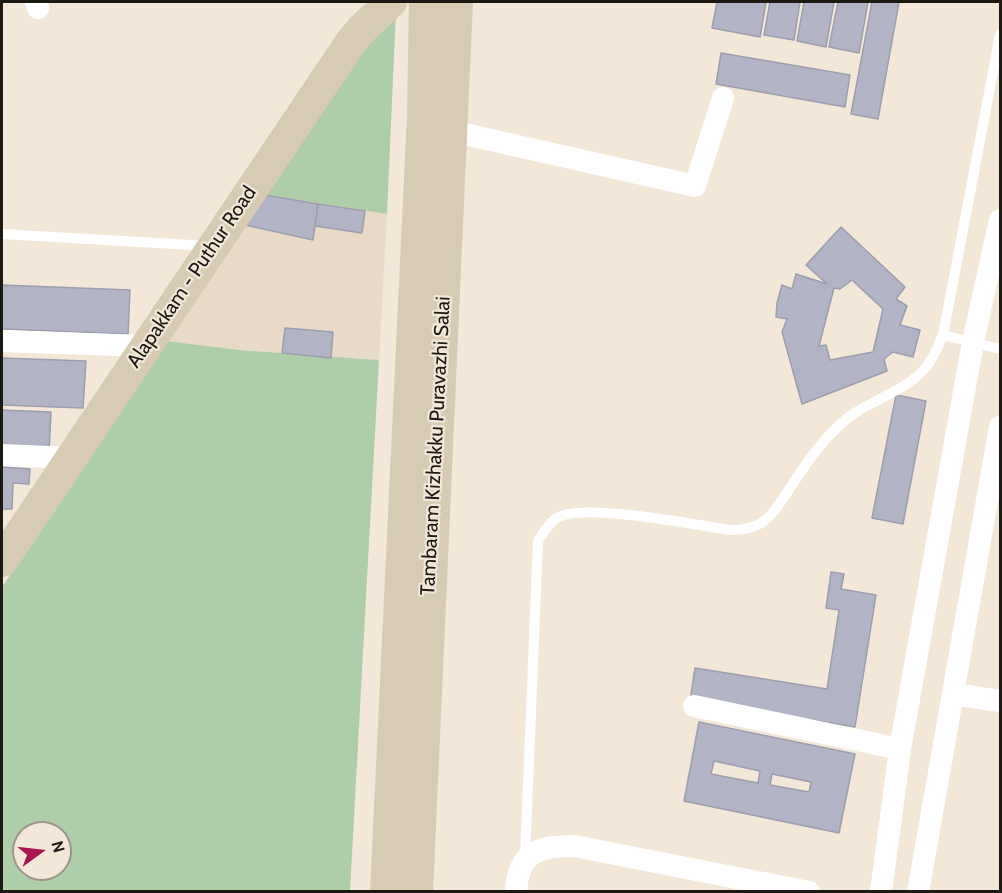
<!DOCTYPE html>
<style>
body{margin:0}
#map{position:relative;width:1002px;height:893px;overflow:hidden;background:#f3e8d8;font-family:Cabin,sans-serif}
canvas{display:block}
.frame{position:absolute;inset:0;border:3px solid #1c1812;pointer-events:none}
.north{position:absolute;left:12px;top:821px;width:60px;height:60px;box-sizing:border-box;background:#f3e8d8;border:2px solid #9d9589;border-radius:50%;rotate:75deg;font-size:16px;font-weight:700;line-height:24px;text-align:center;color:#1c1812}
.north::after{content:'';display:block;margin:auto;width:21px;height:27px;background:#a8164e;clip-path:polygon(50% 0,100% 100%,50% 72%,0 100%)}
</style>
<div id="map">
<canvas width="1002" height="893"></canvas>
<div class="frame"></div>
<div class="north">N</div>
</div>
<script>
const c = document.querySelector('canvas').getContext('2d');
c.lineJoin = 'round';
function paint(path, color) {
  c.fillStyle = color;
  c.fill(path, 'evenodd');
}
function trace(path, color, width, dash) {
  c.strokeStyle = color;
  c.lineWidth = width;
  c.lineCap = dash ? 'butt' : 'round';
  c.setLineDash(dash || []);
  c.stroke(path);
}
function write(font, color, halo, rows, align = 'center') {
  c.font = font + ' Cabin,sans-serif';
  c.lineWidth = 4.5;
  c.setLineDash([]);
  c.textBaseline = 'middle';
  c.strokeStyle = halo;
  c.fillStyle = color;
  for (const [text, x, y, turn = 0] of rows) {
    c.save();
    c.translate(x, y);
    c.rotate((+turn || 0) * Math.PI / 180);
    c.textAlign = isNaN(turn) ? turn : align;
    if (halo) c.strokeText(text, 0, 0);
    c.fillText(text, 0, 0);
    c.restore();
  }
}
const industrial = new Path2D(`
 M259,194L387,214L379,360L240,350L166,341Z`);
const green = new Path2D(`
 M396,11L387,214L259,194L322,97Z
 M166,341L240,350L379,360L350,891L2,892V587ZM24,833H60V869H24Z`);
const building = new Path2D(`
 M717,2H766L760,37L712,28Z
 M770,2H800L794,40L764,35Z
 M804,2H834L826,47L797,41Z
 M838,2H868L859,53L829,47Z
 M872,2H899L878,119L851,114Z
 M721,53L850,75L845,107L716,84Z
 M259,194L318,204L313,240L241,224Z
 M318,204L365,211L362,233L315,226Z
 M841,227L905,287L896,299L907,306L900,325L920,330L913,357L893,352L884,359L887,371L802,404L782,332L787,319L776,317L777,303L782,285L792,289L796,274L827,284L806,265ZM852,280L883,309L873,352L830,360L826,345L819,346L834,288L840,289Z
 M2,285L130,290L128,334L2,329Z
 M285,328L333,332L331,358L282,353Z
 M2,358L86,361L83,408L2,405Z
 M896,395L926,401L903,524L872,518Z
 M2,410L51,412L49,452L2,450Z
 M2,467L30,469L29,484L13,483L12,509H2Z
 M831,572L844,574L841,589L876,595L855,727L690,701L695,668L827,689L839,610L826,608Z
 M699,722L855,754L839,833L684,801ZM714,761L760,771L758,783L711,774ZM772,774L811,782L809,792L770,785Z`);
const lane = new Path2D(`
 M2,234L209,246
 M943,335L1000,349
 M525,858L538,541C543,533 550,521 559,517C586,503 696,525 730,530C757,530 768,522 782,500C802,470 820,440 849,417C874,398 914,389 931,360C936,352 939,343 943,335L1000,35`);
const street = new Path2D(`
 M36,2L38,8
 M451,131L695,186L723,98
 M2,341L146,346
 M2,455L71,458
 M953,694L1000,701
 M694,706L900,749
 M516,892C518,852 538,846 574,846L809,892
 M881,892L900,749L973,342L1000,220
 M918,892L1000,427`);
const secondary = new Path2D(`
 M2,561L351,42L363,28L391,2
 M386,892L423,116L425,2
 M417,892L457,2`);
const streetNames = [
 ["Alapakkam - Puthur Road",192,277,-56],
 ["Tambaram Kizhakku Puravazhi Salai",436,446,-87]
];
paint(industrial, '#e9d9c7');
paint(green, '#adcea8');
paint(building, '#b2b3c5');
trace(building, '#9c9dae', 1.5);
trace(lane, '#fff', 10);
trace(street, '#fff', 22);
trace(secondary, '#d7cbb3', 32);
write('20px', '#1c1812', '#f3e8d8', streetNames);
</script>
